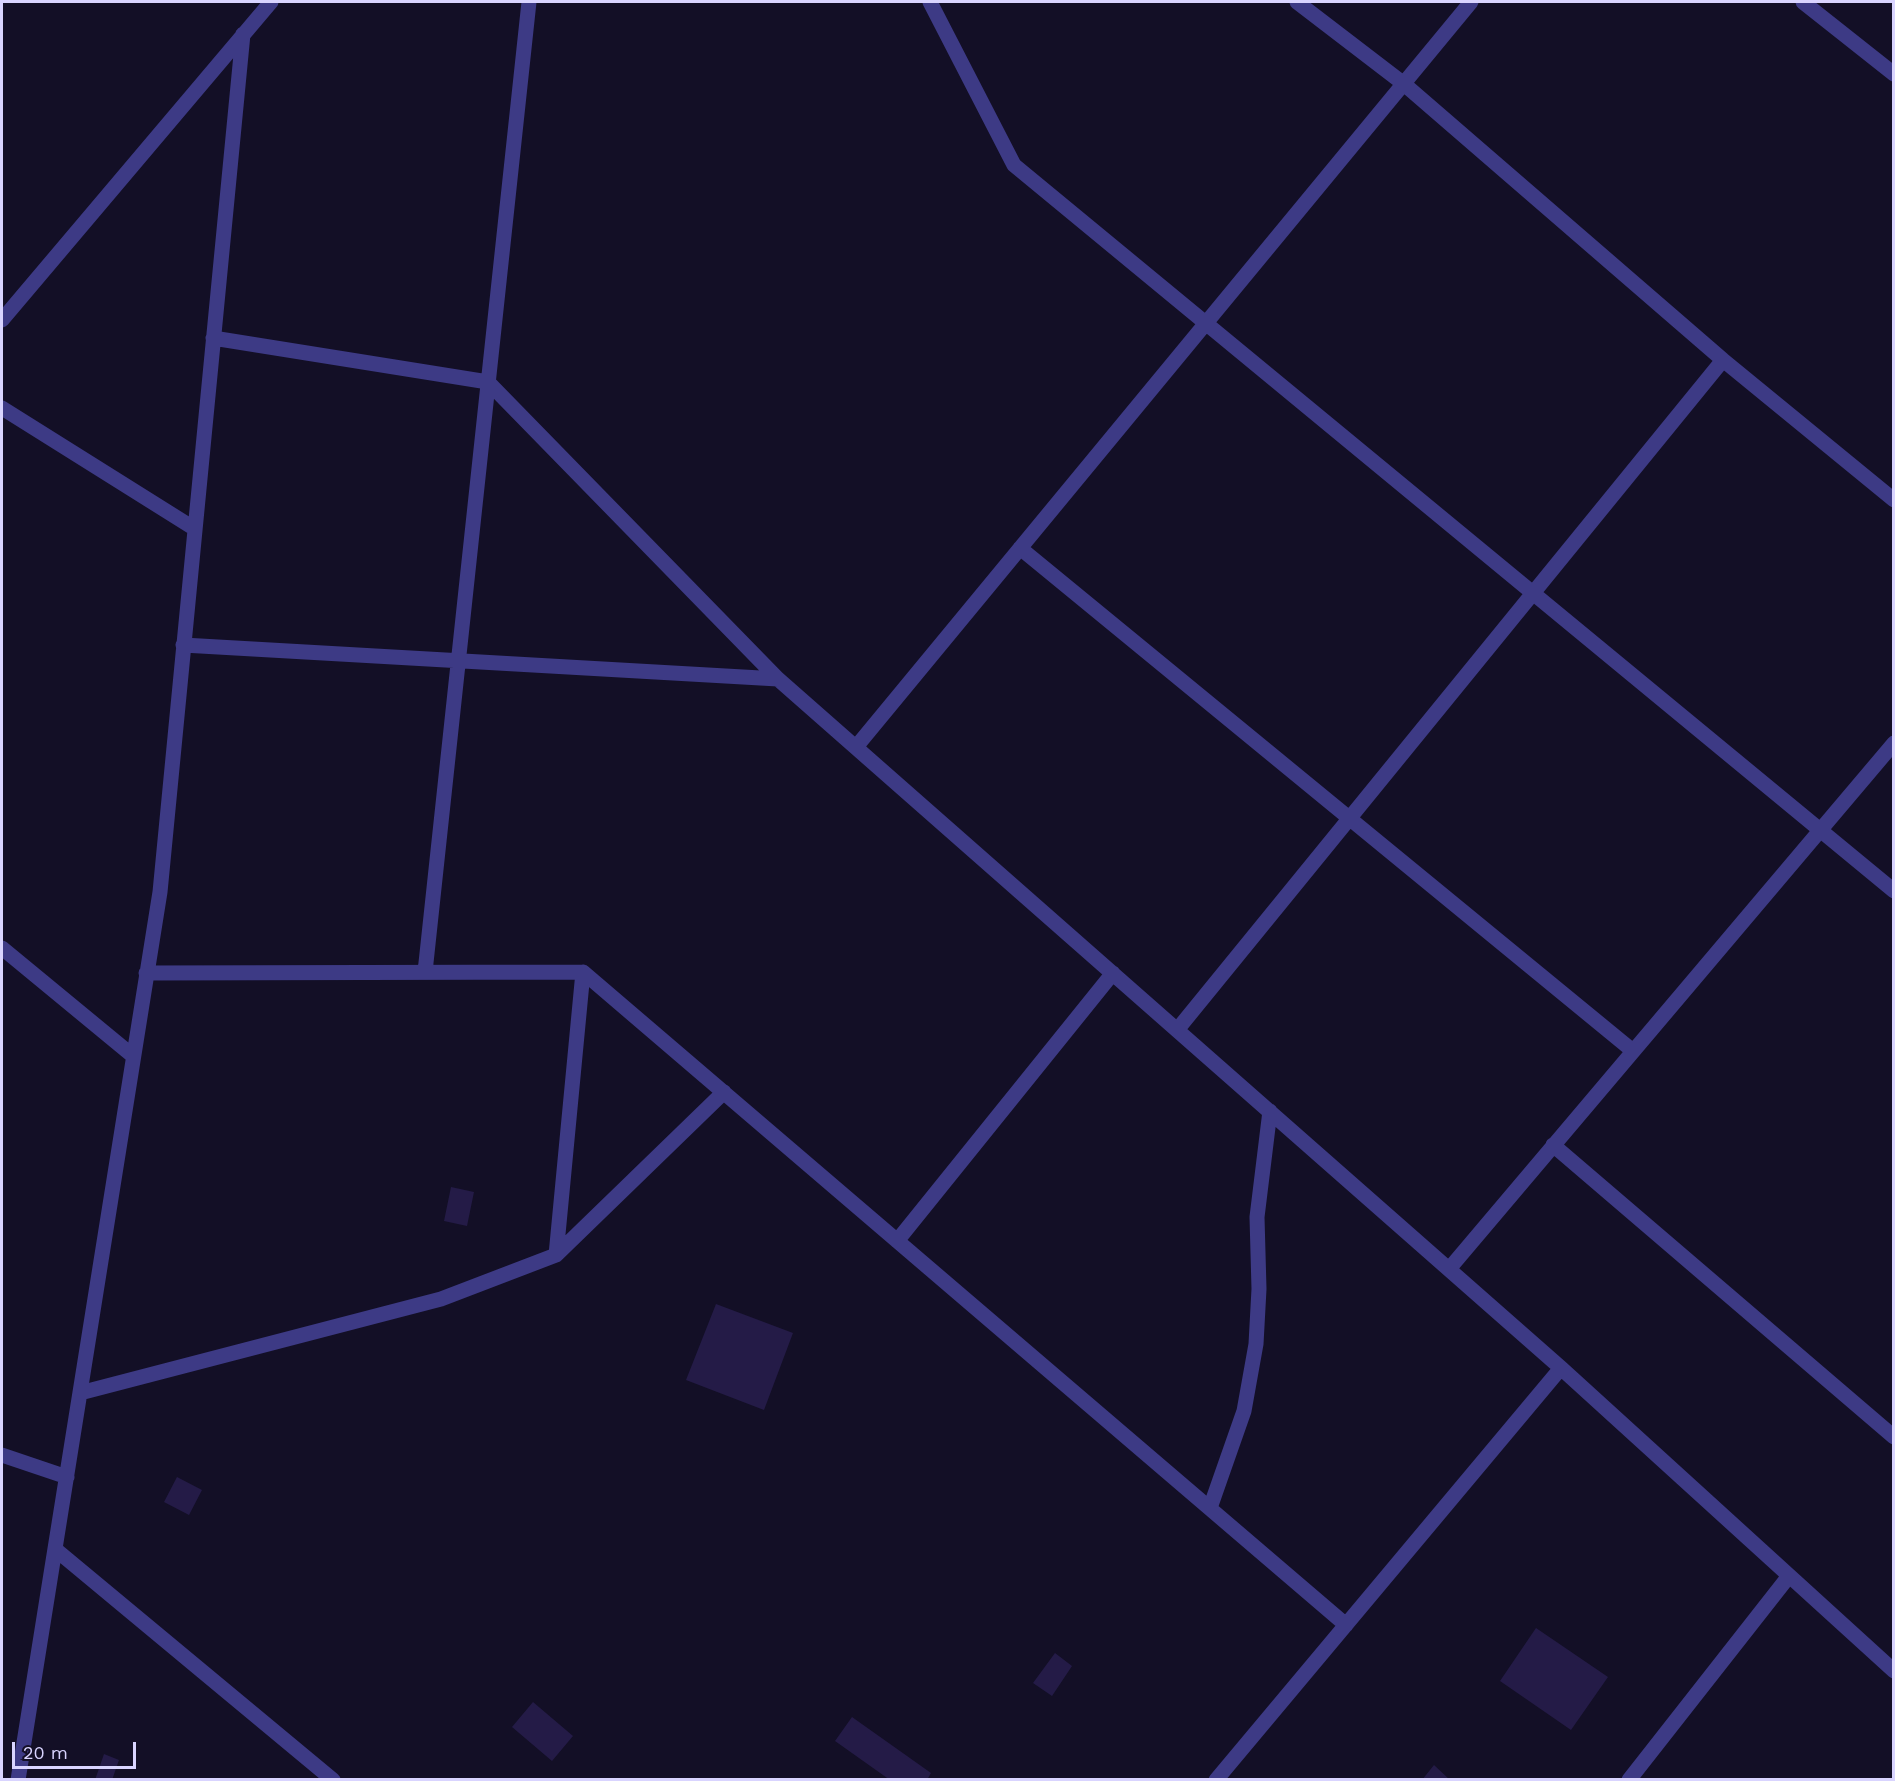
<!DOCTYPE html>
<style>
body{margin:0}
#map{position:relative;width:1895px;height:1781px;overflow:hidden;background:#130f26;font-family:"Work Sans",sans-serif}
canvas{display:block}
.frame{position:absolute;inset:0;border:3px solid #d9d4ff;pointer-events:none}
.scale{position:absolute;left:12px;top:1742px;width:124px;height:27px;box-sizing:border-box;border:3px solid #d9d4ff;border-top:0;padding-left:8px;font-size:18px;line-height:21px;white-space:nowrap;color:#d9d4ff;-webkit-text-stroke:4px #130f26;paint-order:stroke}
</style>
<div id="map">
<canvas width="1895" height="1781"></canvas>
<div class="frame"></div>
<div class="scale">20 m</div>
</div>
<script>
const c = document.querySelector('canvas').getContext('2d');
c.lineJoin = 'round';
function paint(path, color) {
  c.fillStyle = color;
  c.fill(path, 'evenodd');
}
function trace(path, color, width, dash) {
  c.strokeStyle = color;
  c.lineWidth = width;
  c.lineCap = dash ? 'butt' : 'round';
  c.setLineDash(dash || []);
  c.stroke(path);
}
const building = new Path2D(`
 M451,1187L474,1192L467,1226L444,1221Z
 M716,1304L793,1333L764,1410L686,1380Z
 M177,1477L202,1490L189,1515L164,1502Z
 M1536,1628L1608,1677L1571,1730L1500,1681Z
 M1055,1653L1072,1666L1052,1696L1033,1683Z
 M533,1702L573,1736L552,1761L512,1727Z
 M852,1717L931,1773L927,1780H890L835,1741Z
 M104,1754L119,1760L112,1780H95Z
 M1434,1765L1450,1780H1422Z`);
const minor = new Path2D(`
 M930,2L1014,165L1894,891
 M1297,2L1404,84L1723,360L1894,500
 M1803,2L1894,74
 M2,320L271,2
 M213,338L488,382L778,679L1561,1368L1894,1671
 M2,408L195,529
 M1020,548L1633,1051
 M183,645L778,679
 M856,747L1471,2
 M2,948L133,1056
 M425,972L529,2
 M146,973L583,972L1346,1625
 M1177,1030L1723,360
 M1553,1145L1894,1437
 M897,1241L1113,973
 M556,1255L583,972
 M1449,1269L1894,743
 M80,1393L441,1299L556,1255L724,1092
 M2,1455L67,1477
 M1210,1508L1244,1411L1256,1344L1259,1289L1257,1217L1270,1111
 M55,1549L333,1780
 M18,1780L160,892L243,34
 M1216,1780L1561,1368
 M1629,1780L1789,1576`);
paint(building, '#241b47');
trace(minor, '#3d3a85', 15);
</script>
